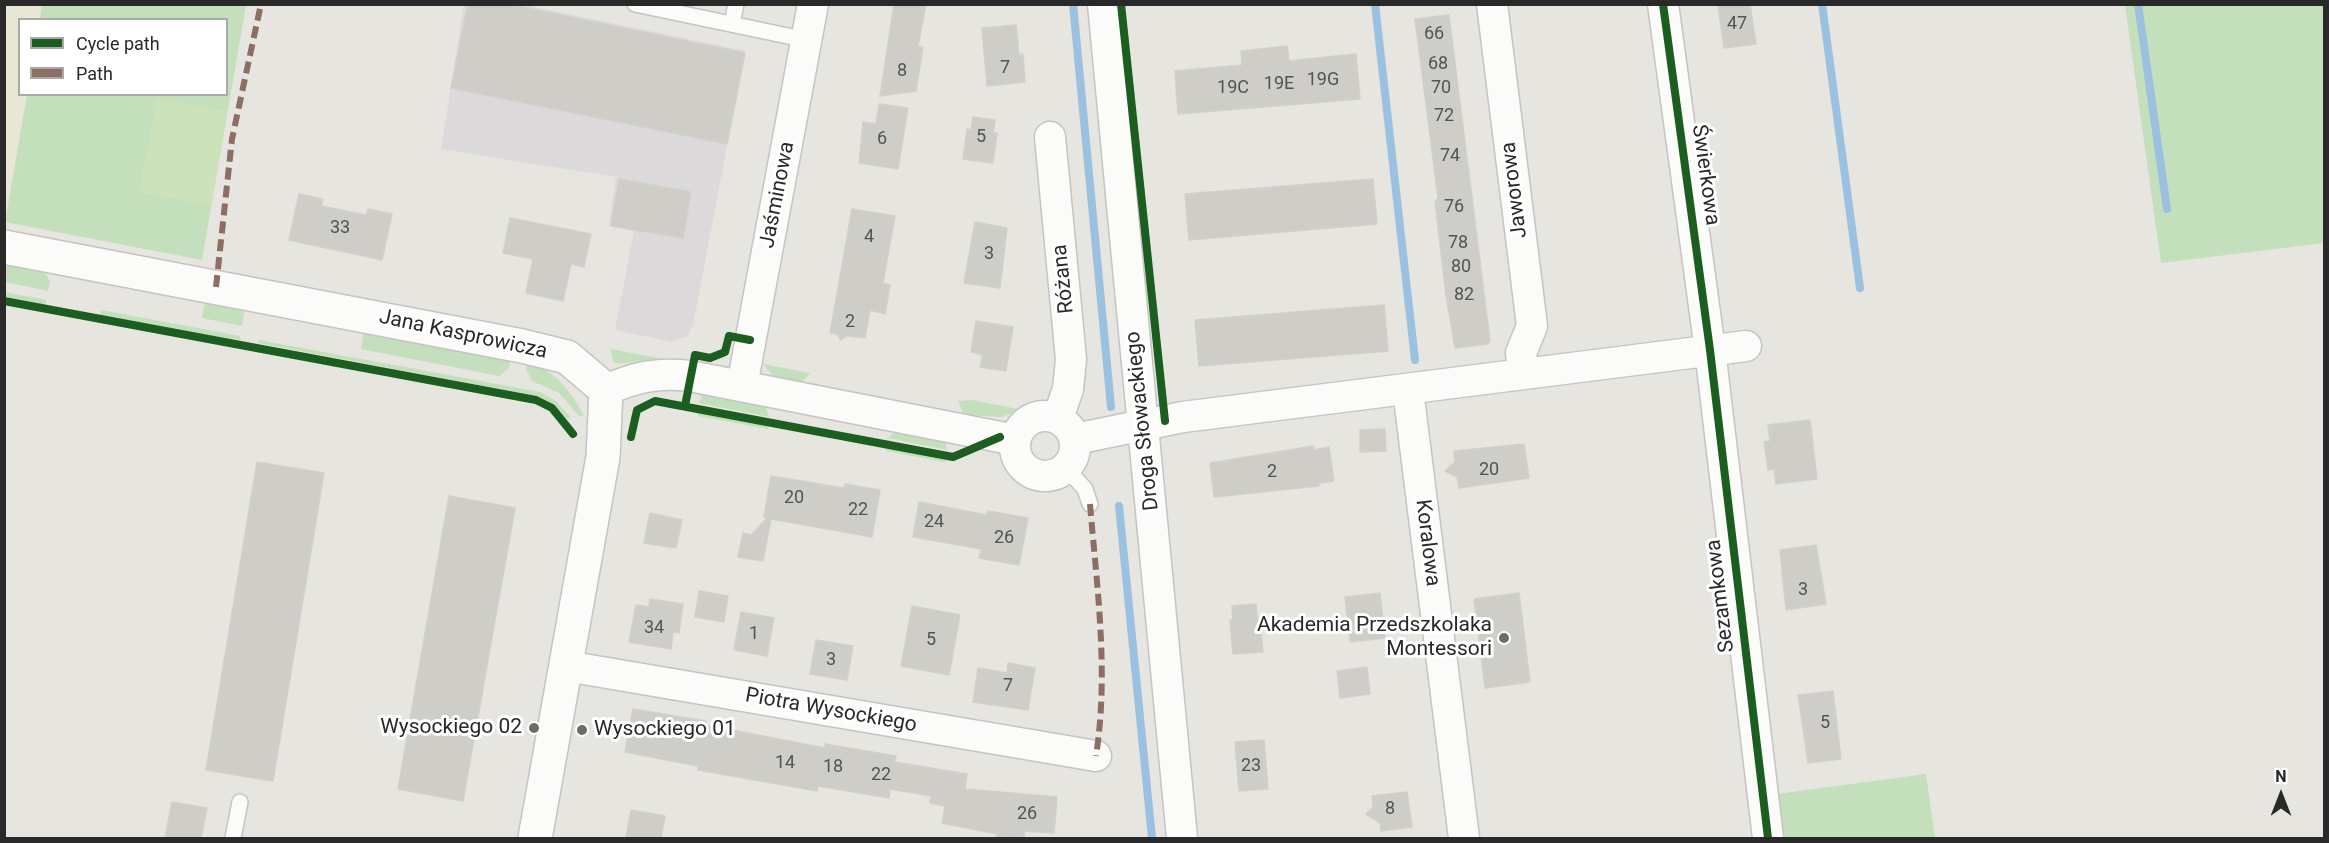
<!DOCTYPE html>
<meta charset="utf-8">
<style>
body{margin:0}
#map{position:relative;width:2329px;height:843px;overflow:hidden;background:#e6e5df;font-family:Roboto,sans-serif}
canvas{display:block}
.frame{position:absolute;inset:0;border:6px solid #292929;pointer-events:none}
.legend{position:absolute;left:18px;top:18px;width:210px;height:78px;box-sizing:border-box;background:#fff;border:2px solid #a9a9a9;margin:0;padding:8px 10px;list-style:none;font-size:18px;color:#292929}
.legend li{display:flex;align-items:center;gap:12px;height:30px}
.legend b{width:30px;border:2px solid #a9a9a9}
.north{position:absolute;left:2251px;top:765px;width:60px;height:60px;-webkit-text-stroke:4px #fff;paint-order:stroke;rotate:0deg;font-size:16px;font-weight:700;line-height:24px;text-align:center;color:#292929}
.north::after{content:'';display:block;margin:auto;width:21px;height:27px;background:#292929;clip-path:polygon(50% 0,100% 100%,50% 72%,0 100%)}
</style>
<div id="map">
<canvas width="2329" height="843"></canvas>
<div class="frame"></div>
<ul class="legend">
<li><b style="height:8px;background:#1b5e20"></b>Cycle path</li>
<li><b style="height:8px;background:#8d6e63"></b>Path</li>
</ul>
<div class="north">N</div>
</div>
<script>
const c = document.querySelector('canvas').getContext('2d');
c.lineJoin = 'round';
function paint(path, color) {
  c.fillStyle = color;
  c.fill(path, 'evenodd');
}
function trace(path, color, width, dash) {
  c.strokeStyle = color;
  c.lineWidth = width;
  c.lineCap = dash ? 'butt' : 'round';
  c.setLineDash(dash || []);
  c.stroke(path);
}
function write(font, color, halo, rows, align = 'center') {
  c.font = font + ' Roboto,sans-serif';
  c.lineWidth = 6;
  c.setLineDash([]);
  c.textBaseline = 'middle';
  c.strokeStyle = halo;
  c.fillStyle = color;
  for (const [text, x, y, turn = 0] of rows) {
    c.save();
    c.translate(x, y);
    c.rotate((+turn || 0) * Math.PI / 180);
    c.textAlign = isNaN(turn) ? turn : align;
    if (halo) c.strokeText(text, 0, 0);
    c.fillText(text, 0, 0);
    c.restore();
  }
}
const industrial = new Path2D(`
 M464,5H525L745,51L693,325L688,336L672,342L615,330L634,231L609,226L616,177L441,149Z`);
const education = new Path2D(`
 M4,5H42L40,19L20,20V94L27,95L7,208H4Z`);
const green = new Path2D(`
 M42,5H246L202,260L5,222L27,95L226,94V20L40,19Z
 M2125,5H2324V243L2161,263Z
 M4,262L42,269L50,281L48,291L5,282Z
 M4,292L46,300L45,305L5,297Z
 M205,301L241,308L244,313L242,326L202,318Z
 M101,310L240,336V340L196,334L100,316Z
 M364,330L511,358L509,368L499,376L361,349Z
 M259,340L540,392L556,401L571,418L567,419L555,405L537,396L258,343Z
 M610,349L664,359H665C648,358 630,365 614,363Z
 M528,363C557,371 569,390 584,415L580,417L559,393L532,381L526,369Z
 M763,364L810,373L800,384L773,376Z
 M702,395L766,407L769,417L699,403Z
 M972,400L1023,410L1001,417L964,415L958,401Z
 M696,412L768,425V429L699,416Z
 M895,432L945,441L947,450L888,438Z
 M886,448L946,460L945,462L886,451Z
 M1926,774L1935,838H1783L1777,794Z`);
const pitch = new Path2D(`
 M157,98L227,111L211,206L139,192Z`);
const stream = new Path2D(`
 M1073,4L1111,407
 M1375,4L1415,360
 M1822,4L1860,288
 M2138,4L2167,209
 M1119,506L1152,838`);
const building = new Path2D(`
 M468,4H508L745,53L727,144L451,88Z
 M894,4H926L918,46L923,47L916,91L880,96Z
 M1718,4H1750L1756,44L1724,48Z
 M1449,15L1490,341L1488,344L1455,348L1446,295L1435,202L1438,198L1415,19Z
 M1016,25L1019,55L1023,54L1025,82L987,86L982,28Z
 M1287,46L1289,61L1356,54L1360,99L1178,114L1175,71L1242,65L1241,51Z
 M879,104L908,108L898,169L859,163L863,122L876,124Z
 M973,117L995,120L993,133H997L993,163L963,159L967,129L971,130Z
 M619,179L691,192L683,238L611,226Z
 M1373,179L1377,224L1189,240L1185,194Z
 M299,194L323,199L321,206L366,215L368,209L392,214L382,260L289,240Z
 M852,209L895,216L883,283L890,285L885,314L870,310L865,338L847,336L841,340L837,334L830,333Z
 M510,218L591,234L584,267L571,264L563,301L526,293L533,259L503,253Z
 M975,222L1007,228L1000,288L964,283Z
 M1384,305L1388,351L1199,366L1195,320Z
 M976,321L1013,327L1006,371L980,367L983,355L971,352Z
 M1810,420L1817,479L1776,484L1774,469L1768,470L1764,442L1770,441L1768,425Z
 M1385,429L1386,451L1360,452V430Z
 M1524,444L1529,478L1459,488L1457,477L1445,471L1455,462L1454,451Z
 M1313,446L1314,450L1329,447L1334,481L1319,483V486L1214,497L1210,463Z
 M257,462L324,473L273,781L206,770Z
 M771,476L844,488L845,484L880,490L872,537L771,519L763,561L738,557L743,533L751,535L767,518L764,517Z
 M449,496L515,508L463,801L398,789Z
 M919,502L987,515L988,511L1028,518L1019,565L979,558L981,549L913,537Z
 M650,513L682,520L676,548L644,543Z
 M1816,545L1826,604L1786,610L1780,550Z
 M699,591L728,596L724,622L695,617Z
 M1380,593L1385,638L1350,642L1345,597Z
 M1519,593L1530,682L1485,688L1474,599Z
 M650,599L683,604L679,633L673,632L671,649L629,642L636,605L649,607Z
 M1256,604L1257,618L1260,617L1263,652L1233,654L1230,620H1233L1232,606Z
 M912,606L960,615L949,675L901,666Z
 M741,612L774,618L767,656L734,650Z
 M816,640L853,646L847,680L810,674Z
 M1008,663L1035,668L1028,710L973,702L978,668L1007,673Z
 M1367,667L1370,694L1340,698L1337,671Z
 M1833,691L1841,759L1808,763L1798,695Z
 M633,709L706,721V725L825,748V744L896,756L895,762L967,774L965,789L1057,797L1054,833L1024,831V838L996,837L997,834L942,823L945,806L930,803L931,796L890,789L889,798L818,786L817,791L698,770V766L625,752Z
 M1264,740L1268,789L1239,791L1235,742Z
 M1407,792L1412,827L1381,831L1380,823L1366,814L1373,807L1372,796Z
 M172,802L207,808L201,838H165Z
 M631,810L665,816L661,838H626Z`);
const lane = new Path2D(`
 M635,4L807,40
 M732,24L736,4
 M1066,468L1085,489L1090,504
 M233,838L240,802`);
const street = new Path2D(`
 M1103,4L1182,838
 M1492,4L1532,326L1521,353L1523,374
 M1663,4L1710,350L1768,838
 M1050,137L1071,359L1068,389L1058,418
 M742,386L813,4
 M606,390C635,377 659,372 690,376L1015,440
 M1408,390L1464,838
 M1015 446a30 30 0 1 1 60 0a30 30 0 1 1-60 0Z
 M1075,439L1183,417L1746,346
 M566,666L1096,756`);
const secondary = new Path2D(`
 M4,247L522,346L567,357L606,390L603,457L535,838`);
const quiet = new Path2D(`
 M216,287L232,139L261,4
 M1090,504C1097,588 1109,672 1096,756`);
const cycleway = new Path2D(`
 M1121,4L1165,421
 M1663,4L1710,350L1768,838
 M4,301L536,400L552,408L573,434
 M685,406L695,355L710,358L725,352L729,336L750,340
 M631,437L637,410L655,401L953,457L1000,437`);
const markers = [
 [1504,638,6,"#6b6b69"],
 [534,728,6,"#6b6b69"],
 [582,730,6,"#6b6b69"]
];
const numberNames = [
 ["47",1737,24],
 ["66",1434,34],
 ["68",1438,64],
 ["7",1005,68],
 ["8",902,71],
 ["19G",1323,80],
 ["19E",1279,84],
 ["19C",1233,88],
 ["70",1441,88],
 ["72",1444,116],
 ["5",981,137],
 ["6",882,139],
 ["74",1450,156],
 ["76",1454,207],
 ["33",340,228],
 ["4",869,237],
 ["78",1458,243],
 ["3",989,254],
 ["80",1461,267],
 ["82",1464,295],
 ["2",850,322],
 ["20",1489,470],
 ["2",1272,472],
 ["20",794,498],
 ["22",858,510],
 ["24",934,522],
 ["26",1004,538],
 ["3",1803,590],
 ["34",654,628],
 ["1",754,634],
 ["5",931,640],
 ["3",831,660],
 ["7",1008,686],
 ["5",1825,723],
 ["14",785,763],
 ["23",1251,766],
 ["18",833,767],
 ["22",881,775],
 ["8",1390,809],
 ["26",1027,814]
];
const streetNames = [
 ["Świerkowa",1705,175,82],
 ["Jaworowa",1515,190,-97],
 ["Jaśminowa",778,195,-79],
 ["Różana",1064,279,-96],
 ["Jana Kasprowicza",463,335,12],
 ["Droga Słowackiego",1143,421,-96],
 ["Koralowa",1427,543,83],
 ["Sezamkowa",1721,596,-97],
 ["Piotra Wysockiego",831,711,10]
];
const poiNames = [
 ["Akademia Przedszkolaka",1492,626],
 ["Montessori",1492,650],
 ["Wysockiego 02",522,728],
 ["Wysockiego 01",594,730,"left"]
];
paint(industrial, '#dbd9da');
paint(education, '#e8e6d5');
paint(green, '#c3dfbc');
paint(pitch, '#cce2ba');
trace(stream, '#9bc1e0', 8);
paint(building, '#cecdc8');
trace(building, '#d1d0cb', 1.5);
trace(lane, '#c5c4c4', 18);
trace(street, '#c5c4c4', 33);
trace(secondary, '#c5c4c4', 36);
trace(lane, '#fbfbfa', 15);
trace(street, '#fbfbfa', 30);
trace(secondary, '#fbfbfa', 33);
trace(quiet, '#8d6e63', 6, [12, 6]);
trace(cycleway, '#1b5e20', 8);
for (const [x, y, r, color] of markers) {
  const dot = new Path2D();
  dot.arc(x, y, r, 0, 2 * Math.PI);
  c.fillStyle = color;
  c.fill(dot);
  trace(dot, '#fff', 2);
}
write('18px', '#535352', null, numberNames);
write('21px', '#292929', '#fff', streetNames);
write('21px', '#292929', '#fff', poiNames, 'right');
</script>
